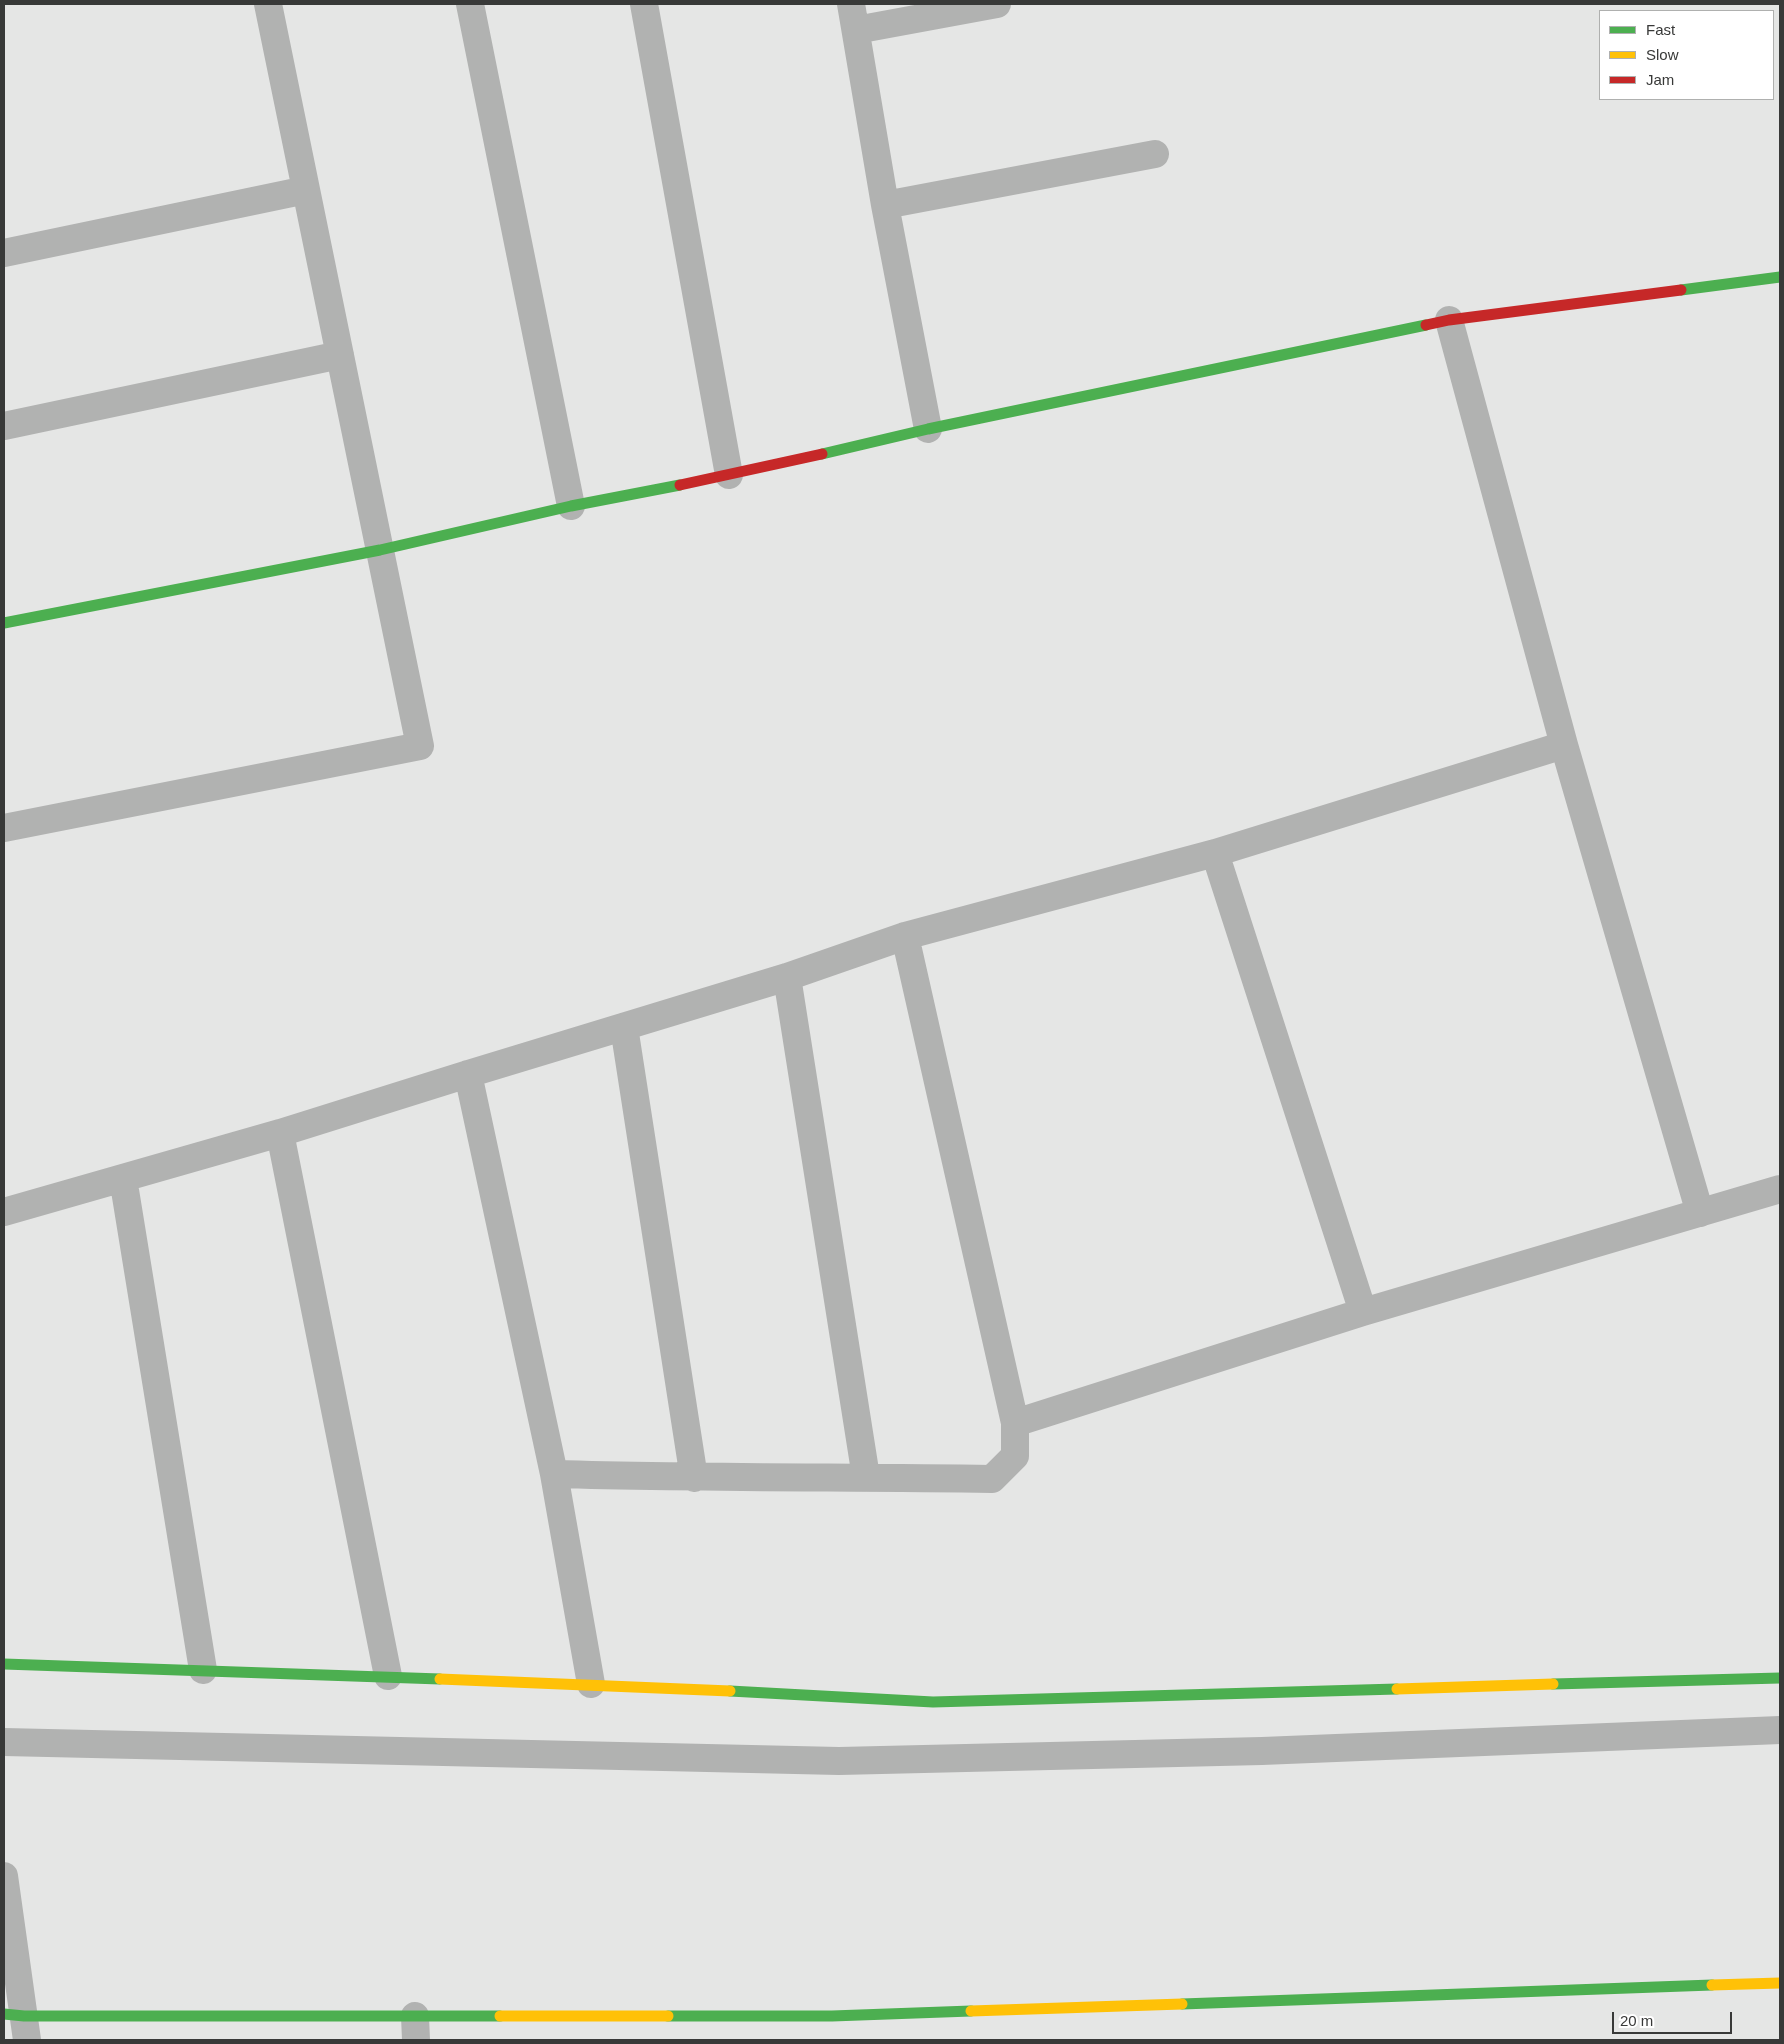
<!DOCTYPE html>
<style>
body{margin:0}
#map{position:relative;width:1784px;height:2044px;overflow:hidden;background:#e5e6e5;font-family:Helvetica,sans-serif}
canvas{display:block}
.frame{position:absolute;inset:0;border:5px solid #383938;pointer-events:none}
.legend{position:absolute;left:1599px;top:10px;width:175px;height:90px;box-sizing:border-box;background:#fff;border:1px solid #afb0af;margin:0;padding:6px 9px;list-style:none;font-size:15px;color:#383938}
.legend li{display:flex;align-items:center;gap:10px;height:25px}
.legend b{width:25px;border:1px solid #afb0af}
.scale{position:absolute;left:1612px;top:2012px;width:120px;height:22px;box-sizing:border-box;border:2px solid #383938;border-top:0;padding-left:6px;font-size:15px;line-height:18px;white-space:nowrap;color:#383938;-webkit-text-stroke:4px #fff;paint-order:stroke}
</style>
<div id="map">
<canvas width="1784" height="2044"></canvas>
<div class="frame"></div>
<ul class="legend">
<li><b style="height:6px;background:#4caf50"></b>Fast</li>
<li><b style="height:6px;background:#ffc107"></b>Slow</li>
<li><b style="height:6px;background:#c62828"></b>Jam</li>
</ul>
<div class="scale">20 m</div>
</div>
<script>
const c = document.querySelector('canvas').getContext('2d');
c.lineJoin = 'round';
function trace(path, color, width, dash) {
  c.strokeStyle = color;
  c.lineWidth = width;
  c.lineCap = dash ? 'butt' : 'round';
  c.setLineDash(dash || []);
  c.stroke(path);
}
const street = new Path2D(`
 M470,4L571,506
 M644,4L729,475
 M851,4L885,205L928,429
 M856,30L997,4
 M885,205L1155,154
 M4,253L306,190
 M1449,320L1564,745L1700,1213
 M4,426L340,355
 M4,828L420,746L268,4
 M1215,853L1363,1312
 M787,977L866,1477
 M624,1027L694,1478
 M468,1074L554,1474L591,1684
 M280,1133L388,1676
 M123,1178L203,1670
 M4,1212L280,1133L468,1074L787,977L905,936L1215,853L1564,745
 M1015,1423L1363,1312L1780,1189
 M554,1474C700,1478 846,1477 992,1479L1015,1456V1423L905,936
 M4,1742L839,1761L1262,1751L1780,1730
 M4,1876L27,2040
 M415,2016L416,2040`);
const fast = new Path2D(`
 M1681,290L1780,277
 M822,454L928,429L1426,325
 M4,623L380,550L571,506L680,485
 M4,1664L440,1679
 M1553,1684L1780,1678
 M730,1691L933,1702L1397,1689
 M1182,2004L1712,1985
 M4,2014L24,2016H500
 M668,2016H832L971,2011`);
const slow = new Path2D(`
 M440,1679L730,1691
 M1397,1689L1553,1684
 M1712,1985L1780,1983
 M971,2011L1182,2004
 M500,2016H668`);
const jam = new Path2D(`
 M1426,325L1449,320L1681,290
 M680,485L822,454`);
trace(street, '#b1b2b1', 28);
trace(fast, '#4caf50', 11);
trace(slow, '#ffc107', 11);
trace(jam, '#c62828', 11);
</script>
